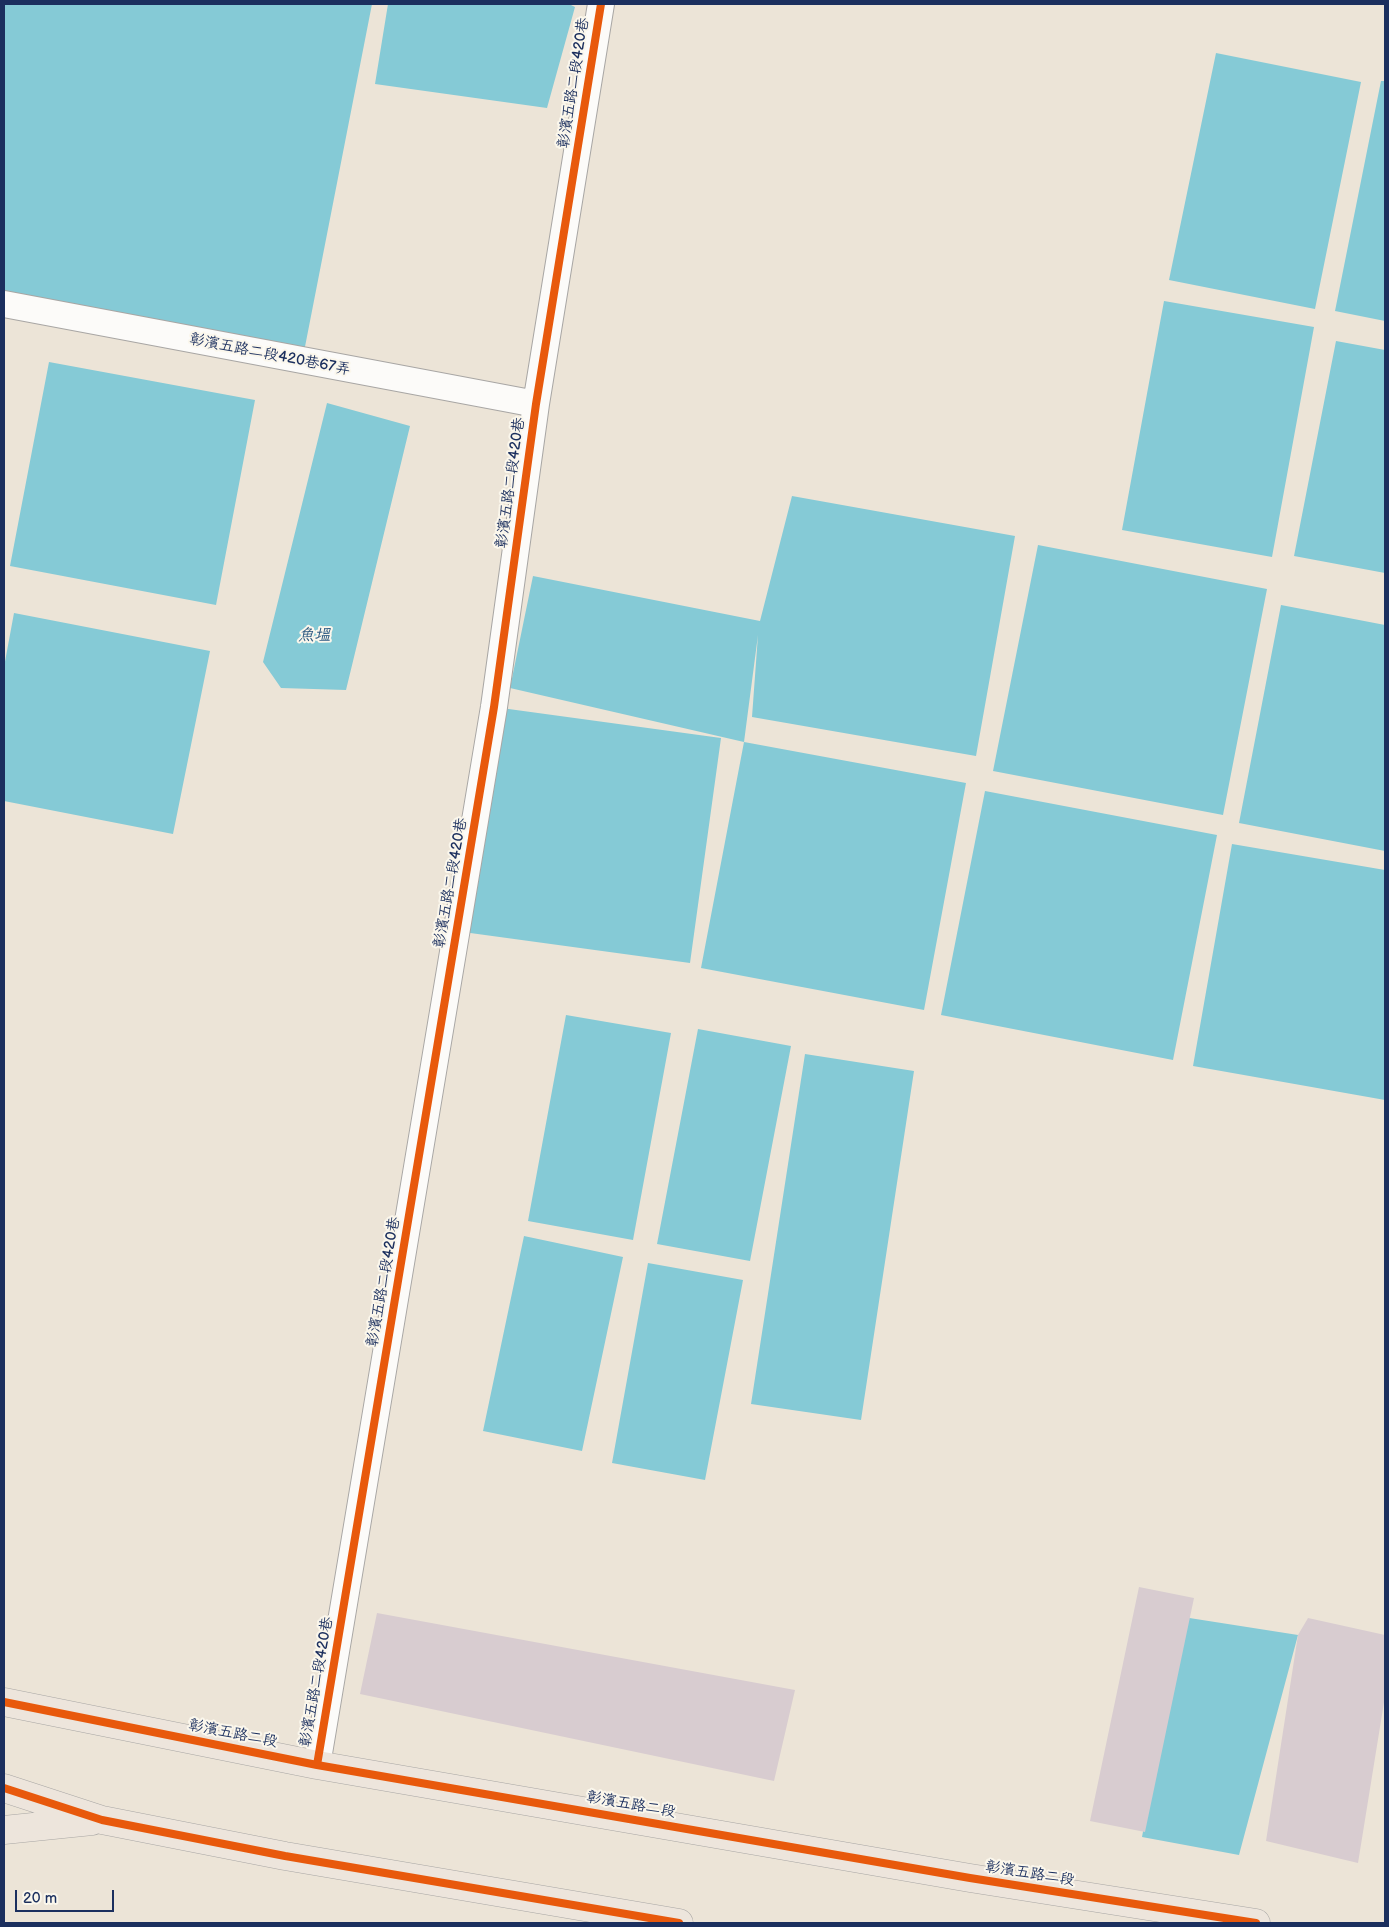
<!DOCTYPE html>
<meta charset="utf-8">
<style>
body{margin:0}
#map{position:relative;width:1389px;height:1927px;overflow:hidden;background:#ece4d7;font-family:"Balsamiq Sans",sans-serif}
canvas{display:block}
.frame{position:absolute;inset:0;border:5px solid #1b2f5e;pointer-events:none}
.scale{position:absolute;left:15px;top:1890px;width:99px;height:22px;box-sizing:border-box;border:2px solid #1b2f5e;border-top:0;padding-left:6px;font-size:15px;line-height:18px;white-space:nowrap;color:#1b2f5e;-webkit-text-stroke:4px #fbf7ec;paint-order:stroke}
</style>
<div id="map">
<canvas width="1389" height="1927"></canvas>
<div class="frame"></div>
<div class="scale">20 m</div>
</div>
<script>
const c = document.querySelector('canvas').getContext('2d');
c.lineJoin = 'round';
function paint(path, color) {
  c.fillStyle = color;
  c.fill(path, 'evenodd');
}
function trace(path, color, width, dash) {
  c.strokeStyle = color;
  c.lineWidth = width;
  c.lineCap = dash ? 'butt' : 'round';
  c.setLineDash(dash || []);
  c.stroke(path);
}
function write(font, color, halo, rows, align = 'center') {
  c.font = font + ' "Balsamiq Sans","LXGW WenKai TC",sans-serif';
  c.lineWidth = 4;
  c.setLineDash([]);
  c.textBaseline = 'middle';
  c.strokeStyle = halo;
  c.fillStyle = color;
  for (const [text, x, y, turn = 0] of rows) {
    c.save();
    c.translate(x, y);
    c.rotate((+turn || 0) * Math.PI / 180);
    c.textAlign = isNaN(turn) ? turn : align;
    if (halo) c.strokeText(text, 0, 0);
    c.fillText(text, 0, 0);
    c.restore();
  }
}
const water = new Path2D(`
 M4,4H372L302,362L4,304Z
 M388,4H569L575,7L547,108L375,84Z
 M1216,53L1361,82L1315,309L1169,280Z
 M1381,81H1385V321L1335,311Z
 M1164,301L1314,327L1272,557L1122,530Z
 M1336,341L1385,350V573L1294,556Z
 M49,362L255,400L216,605L10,566Z
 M327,403L410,426L346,690L281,688L263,662Z
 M792,496L1015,536L976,756L752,717L758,635L744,742L966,783L924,1010L701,968L744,742L510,688L533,576L760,621Z
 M1038,545L1267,589L1223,815L993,771Z
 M1281,605L1385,625V851L1239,823Z
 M14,613L210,651L173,834L4,801V667Z
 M494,707L721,738L690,963L463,932Z
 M985,791L1217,835L1173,1060L941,1015Z
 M1232,844L1385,870V1100L1193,1066Z
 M566,1015L671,1033L633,1240L528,1221Z
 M698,1029L791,1046L750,1261L657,1244Z
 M805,1054L914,1071L861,1420L751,1404Z
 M524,1236L623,1257L582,1451L483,1431Z
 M648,1263L743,1280L705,1480L612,1463Z
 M1183,1617L1298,1635L1239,1855L1142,1837Z`);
const building = new Path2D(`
 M1139,1587L1194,1598L1145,1832L1090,1821Z
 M377,1613L795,1690L774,1781L360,1694Z
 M1308,1618L1385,1635V1696L1358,1863L1266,1841L1298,1635Z`);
const minor = new Path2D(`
 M4,304L536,404
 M317,1765L494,707L536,404L601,4`);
const primary = new Path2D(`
 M4,1702L317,1765L970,1878L1256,1923
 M4,1788L102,1820L285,1856L679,1923
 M4,1830L92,1821`);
const cycleway = new Path2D(`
 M4,1702L317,1765L970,1878L1256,1923
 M317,1765L494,707L536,404L601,4
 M4,1788L102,1820L285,1856L679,1923`);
const streetNames = [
 ["彰濱五路二段420巷",574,83,-81],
 ["彰濱五路二段420巷67弄",270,355,11],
 ["彰濱五路二段420巷",511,483,-82],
 ["彰濱五路二段420巷",451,883,-80],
 ["彰濱五路二段420巷",384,1282,-80],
 ["彰濱五路二段420巷",317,1682,-80],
 ["彰濱五路二段",233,1734,11],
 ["彰濱五路二段",631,1805,10],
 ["彰濱五路二段",1030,1874,9]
];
const waterNames = [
 ["魚塭",314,636]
];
paint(water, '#85cad6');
paint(building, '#d8ccd0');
trace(minor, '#a8a6a4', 28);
trace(primary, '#a8a6a4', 29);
trace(minor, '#fcfbf9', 26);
trace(primary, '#ede5dc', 28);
trace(cycleway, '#e8590c', 8);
write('15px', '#1b2f5e', '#fbf7ec', streetNames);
write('italic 16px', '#2e5a82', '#fbf7ec', waterNames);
</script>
